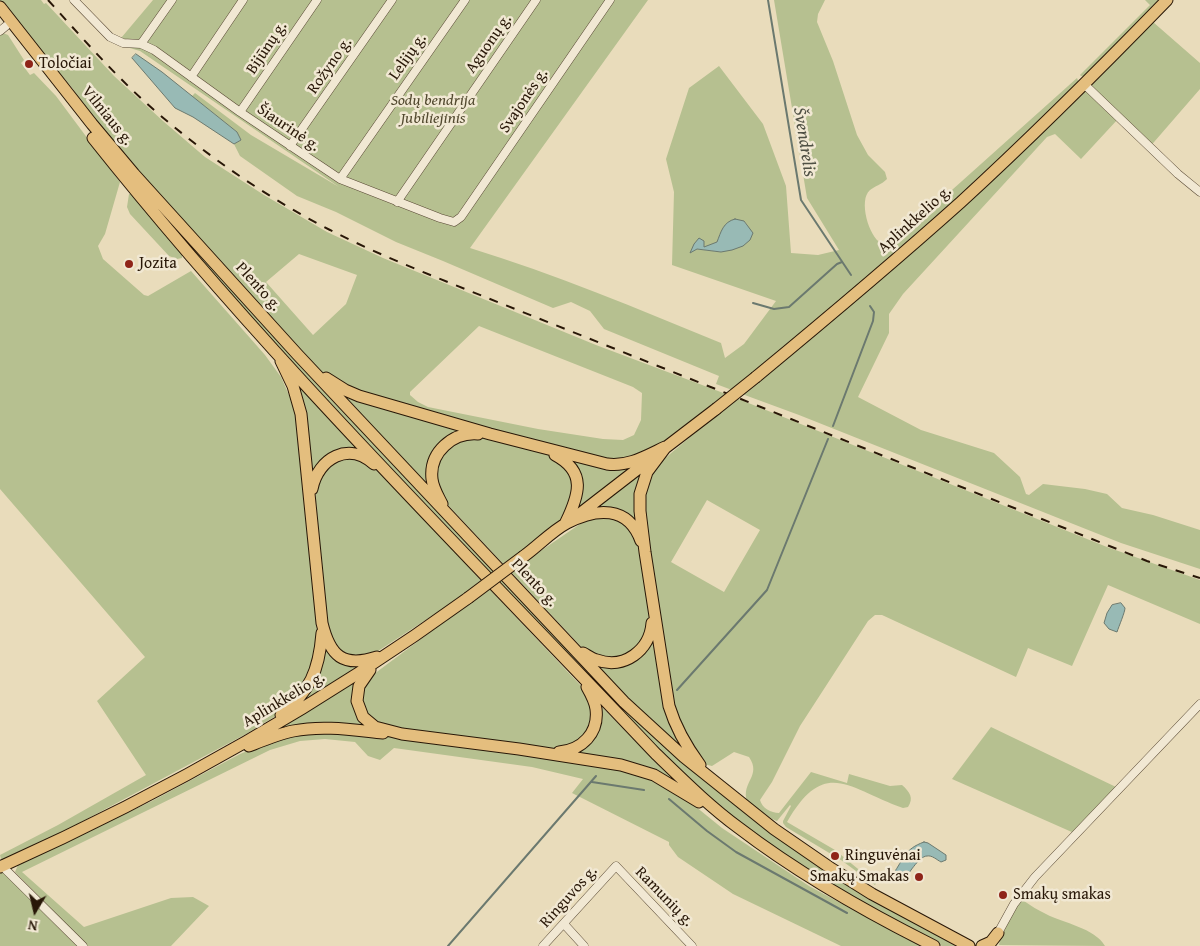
<!DOCTYPE html>
<meta charset="utf-8">
<style>
body{margin:0}
#map{position:relative;width:1200px;height:946px;overflow:hidden;background:#e9dcbb;font-family:"Gentium Book Plus",serif}
canvas{display:block}
.north{position:absolute;left:10px;top:886px;width:50px;height:50px;-webkit-text-stroke:4px #f1e8d3;paint-order:stroke;rotate:189deg;font-size:14px;font-weight:700;line-height:20px;text-align:center;color:#281707}
.north::after{content:'';display:block;margin:auto;width:18px;height:22px;background:#281707;clip-path:polygon(50% 0,100% 100%,50% 72%,0 100%)}
</style>
<div id="map">
<canvas width="1200" height="946"></canvas>
<div class="north">N</div>
</div>
<script>
const c = document.querySelector('canvas').getContext('2d');
c.lineJoin = 'round';
function paint(path, color) {
  c.fillStyle = color;
  c.fill(path, 'evenodd');
}
function trace(path, color, width, dash) {
  c.strokeStyle = color;
  c.lineWidth = width;
  c.lineCap = dash ? 'butt' : 'round';
  c.setLineDash(dash || []);
  c.stroke(path);
}
function write(font, color, halo, rows, align = 'center') {
  c.font = font + ' "Gentium Book Plus",serif';
  c.lineWidth = 5;
  c.setLineDash([]);
  c.textBaseline = 'middle';
  c.strokeStyle = halo;
  c.fillStyle = color;
  for (const [text, x, y, turn = 0] of rows) {
    c.save();
    c.translate(x, y);
    c.rotate((+turn || 0) * Math.PI / 180);
    c.textAlign = isNaN(turn) ? turn : align;
    if (halo) c.strokeText(text, 0, 0);
    c.fillText(text, 0, 0);
    c.restore();
  }
}
const green = new Path2D(`
 M0,0H41L44,4L46,3L114,76L163,121L205,157L264,195L327,232L383,258L596,345L726,394L656,447L617,462L435,416L337,383L322,372L306,355L169,210L84,108L73,89L10,15L0,3ZM299,254L357,275L346,304L313,335L266,282ZM479,326L633,387L642,393L641,420L634,435L623,440L603,439L538,429L428,407L418,402L410,395V392Z
 M153,0H648L470,248C555,274 638,309 721,343L725,358L744,344L776,301L672,265L674,192L666,159L689,88L719,66L763,124L786,186L791,253L818,255L839,250L807,198L774,0H825L818,14L817,22L833,61L857,135L868,155L885,172L887,179C881,185 875,186 870,190C858,200 869,237 881,243L890,240L914,224L1077,78L1079,83L984,176L843,300L732,390L716,384L719,376L604,329L590,311L571,302L553,308L443,261L396,242L336,212L297,196L240,156L234,144L241,140L237,132L192,96L195,93L251,135L339,187L140,51L116,44ZM744,221L748,226L721,252L697,249L713,245Z
 M1145,0H1161L1085,77L1081,76L1080,75L1150,5Z
 M1153,22L1200,63V89L1148,149L1118,119L1081,159L1055,134L1047,137L903,294L889,314V333L858,397L921,430L994,453L1020,477L1026,494L1029,495L1043,484L1085,489L1107,494L1122,508L1153,515L1200,530V569L1121,543L799,415L742,394L978,192L1087,90Z
 M3,33L8,35L24,60L21,63L30,75L34,73L56,96L120,182L105,234L98,246L103,259L144,295L148,296L191,271L265,355L281,377L296,411L319,622L317,658L292,703L274,717L246,734L55,836L5,859H1L0,855L58,825L146,775L97,701L145,657L0,489V34Z
 M129,174L367,436L730,801L961,946H942L918,935L821,880L758,838L684,776L316,389L201,261Z
 M129,194H132L182,254V258L177,259L169,256L130,214L127,207Z
 M295,380L364,454L354,450L311,476Z
 M334,388L465,430L444,440L431,490Z
 M736,398L1107,547L1200,580V624L1108,585L1072,666L1028,648L1016,677L882,615H875L868,621L800,726L772,782L760,800C762,808 771,813 779,813L811,772L847,783L849,774L890,786L902,785C910,792 914,798 908,807L903,808C849,789 825,756 787,822L835,850L869,878H879L875,885L841,860L786,827L783,823V821L791,806L790,805L777,821L772,819L747,801C741,782 762,776 749,757L734,752L712,766L703,764L674,718L643,503L646,482L663,460ZM707,500L760,530L724,592L671,562Z
 M476,436C494,439 549,451 562,462C567,467 571,476 574,482L565,514L523,563L583,522L602,516L623,521L636,537L641,553L649,613V628L647,636L621,660L588,654L446,503L436,485L437,460L444,448Z
 M353,457L374,467L584,689L588,696L594,719L581,743L556,750L392,729L370,721L360,703L366,680L476,598L470,591L372,655L364,658L341,654L326,631L315,488L318,481L332,462Z
 M567,458L633,467L575,512L580,499Z
 M645,469L638,526L591,511Z
 M655,633L683,749L637,708L593,662L612,666Z
 M324,642L361,666L298,706Z
 M360,678L355,689L369,729L273,733Z
 M599,704L681,788L572,755L585,747Z
 M991,727L1116,787L1074,833L952,779Z
 M330,731L400,737L611,766L652,779L690,802L722,828L809,886L920,946H841L733,894L678,857L669,845V842L572,793L583,779L532,767L394,748L380,760L368,756L355,742L325,739L300,741L270,750L22,872L84,927L171,898L193,897L209,906L171,946H88L15,872L18,865L152,801L240,754L268,742L287,736Z
 M0,873H4L78,946H0Z
 M1023,896L1024,901C1031,906 1038,910 1046,914C1063,923 1095,928 1105,946L999,945L1001,934Z`);
const water = new Path2D(`
 M136,54L162,72L237,132L241,140L234,144L193,117L175,108L132,58Z
 M735,219L744,221L753,233L750,240L743,246L732,250L721,252L697,249L690,253L694,244L699,238L704,241V247L717,242C721,232 723,222 735,219Z
 M1121,603L1125,608C1125,612 1119,626 1117,632L1109,629L1104,623L1107,613L1112,605Z
 M924,842L928,843L946,855V860L941,862C937,860 932,855 927,856C919,856 907,876 903,882L895,879L893,874C904,859 904,849 924,842Z`);
const stream = new Path2D(`
 M768,0L801,200L851,275
 M753,303L774,309L789,307L837,264L842,262
 M833,426L873,321L874,312L870,306
 M677,690L767,590L828,439
 M592,782L644,790
 M669,799L707,831L736,852L847,913
 M448,946L596,776`);
const minor = new Path2D(`
 M74,0L110,37L123,43L141,44L154,50L240,112L340,179L440,218L454,222L461,217L610,0
 M0,31L6,26
 M141,44L172,0
 M191,77L243,0
 M1084,84L1178,174L1200,192
 M240,112L317,0
 M290,146L392,0
 M340,179L465,0
 M397,202L536,0
 M1,865L83,946
 M564,924L584,946
 M998,933L1014,904L1035,877L1200,704
 M543,946L616,866L692,946`);
const highway = new Path2D(`
 M0,7L92,124L134,174L297,354L624,702L684,757L774,829L832,869L872,894L969,946
 M93,138C266,356 465,552 656,754C683,780 709,806 739,828C799,874 866,912 934,946
 M281,361L293,386L301,414L322,623C330,656 343,668 377,657
 M756,377C825,320 894,262 961,202C1032,137 1100,69 1167,0
 M326,378L345,390L359,396L490,434L607,464C628,467 646,456 665,447
 M555,455C587,472 579,495 566,522
 M312,489C318,458 349,441 374,464
 M442,504C438,496 433,488 432,479C429,452 453,432 478,434
 M577,516L652,458
 M524,556C538,546 552,531 567,523C596,508 628,505 641,541
 M583,653C587,655 592,659 597,660C624,670 650,650 652,623
 M370,670L359,686L357,701L363,717L375,727L402,734L519,749L621,765L654,775L699,802
 M281,715C310,691 319,671 322,633
 M249,746C264,740 278,734 293,731C323,725 353,730 383,733
 M559,752C582,750 599,733 596,709C595,701 591,694 587,687
 M700,765C686,746 676,729 669,706L645,552L640,511V494L647,472L665,448L716,409
 M0,867C165,793 322,704 468,598
 M982,946L991,942L998,933`);
const rail = new Path2D(`
 M48,0C86,42 123,85 167,121C217,163 272,200 330,230C385,258 443,280 500,303L1147,561L1200,578`);
const highwayBridge = new Path2D(`
 M716,409L756,377
 M468,598L524,556`);
const markers = [
 [29,64,5,"#8f2418"],
 [129,264,5,"#8f2418"],
 [835,856,5,"#8f2418"],
 [919,877,5,"#8f2418"],
 [1003,895,5,"#8f2418"]
];
const streetNames = [
 ["Aguonų g.",489,44,-55],
 ["Bijūnų g.",267,48,-56],
 ["Lelijų g.",408,57,-55],
 ["Rožyno g.",330,66,-55],
 ["Svajonės g.",524,101,-56],
 ["Vilniaus g.",107,116,51],
 ["Šiaurinė g.",288,128,34],
 ["Aplinkkelio g.",915,220,-42],
 ["Plento g.",258,287,48],
 ["Plento g.",534,583,47],
 ["Aplinkkelio g.",284,700,-31],
 ["Ringuvos g.",569,897,-48],
 ["Ramunių g.",664,897,46]
];
const poiNames = [
 ["Toločiai",39,64],
 ["Jozita",139,264],
 ["Ringuvėnai",845,856],
 ["Smakų Smakas",909,877,"right"],
 ["Smakų smakas",1013,895]
];
const parkNames = [
 ["Sodų bendrija",433,101],
 ["Jubiliejinis",433,119]
];
const waterNames = [
 ["Švendrelis",804,142,81]
];
paint(green, '#b6c090');
paint(water, '#98bab5');
trace(water, '#6b796f', 1);
trace(stream, '#6b796f', 2);
trace(minor, '#584834', 9);
trace(highway, '#281707', 13);
trace(minor, '#f1e8d3', 8);
trace(highway, '#e4be7e', 11);
trace(rail, '#281707', 2, [9, 9]);
trace(highwayBridge, '#281707', 13, []);
trace(highwayBridge, '#e4be7e', 11);
for (const [x, y, r, color] of markers) {
  const dot = new Path2D();
  dot.arc(x, y, r, 0, 2 * Math.PI);
  c.fillStyle = color;
  c.fill(dot);
  trace(dot, '#f1e8d3', 2);
}
write('16px', '#281707', '#f1e8d3', streetNames);
write('16px', '#281707', '#f1e8d3', poiNames, 'left');
write('italic 16px', '#534a30', '#f1e8d3', parkNames);
write('italic 18px', '#4f5044', '#f1e8d3', waterNames);
</script>
